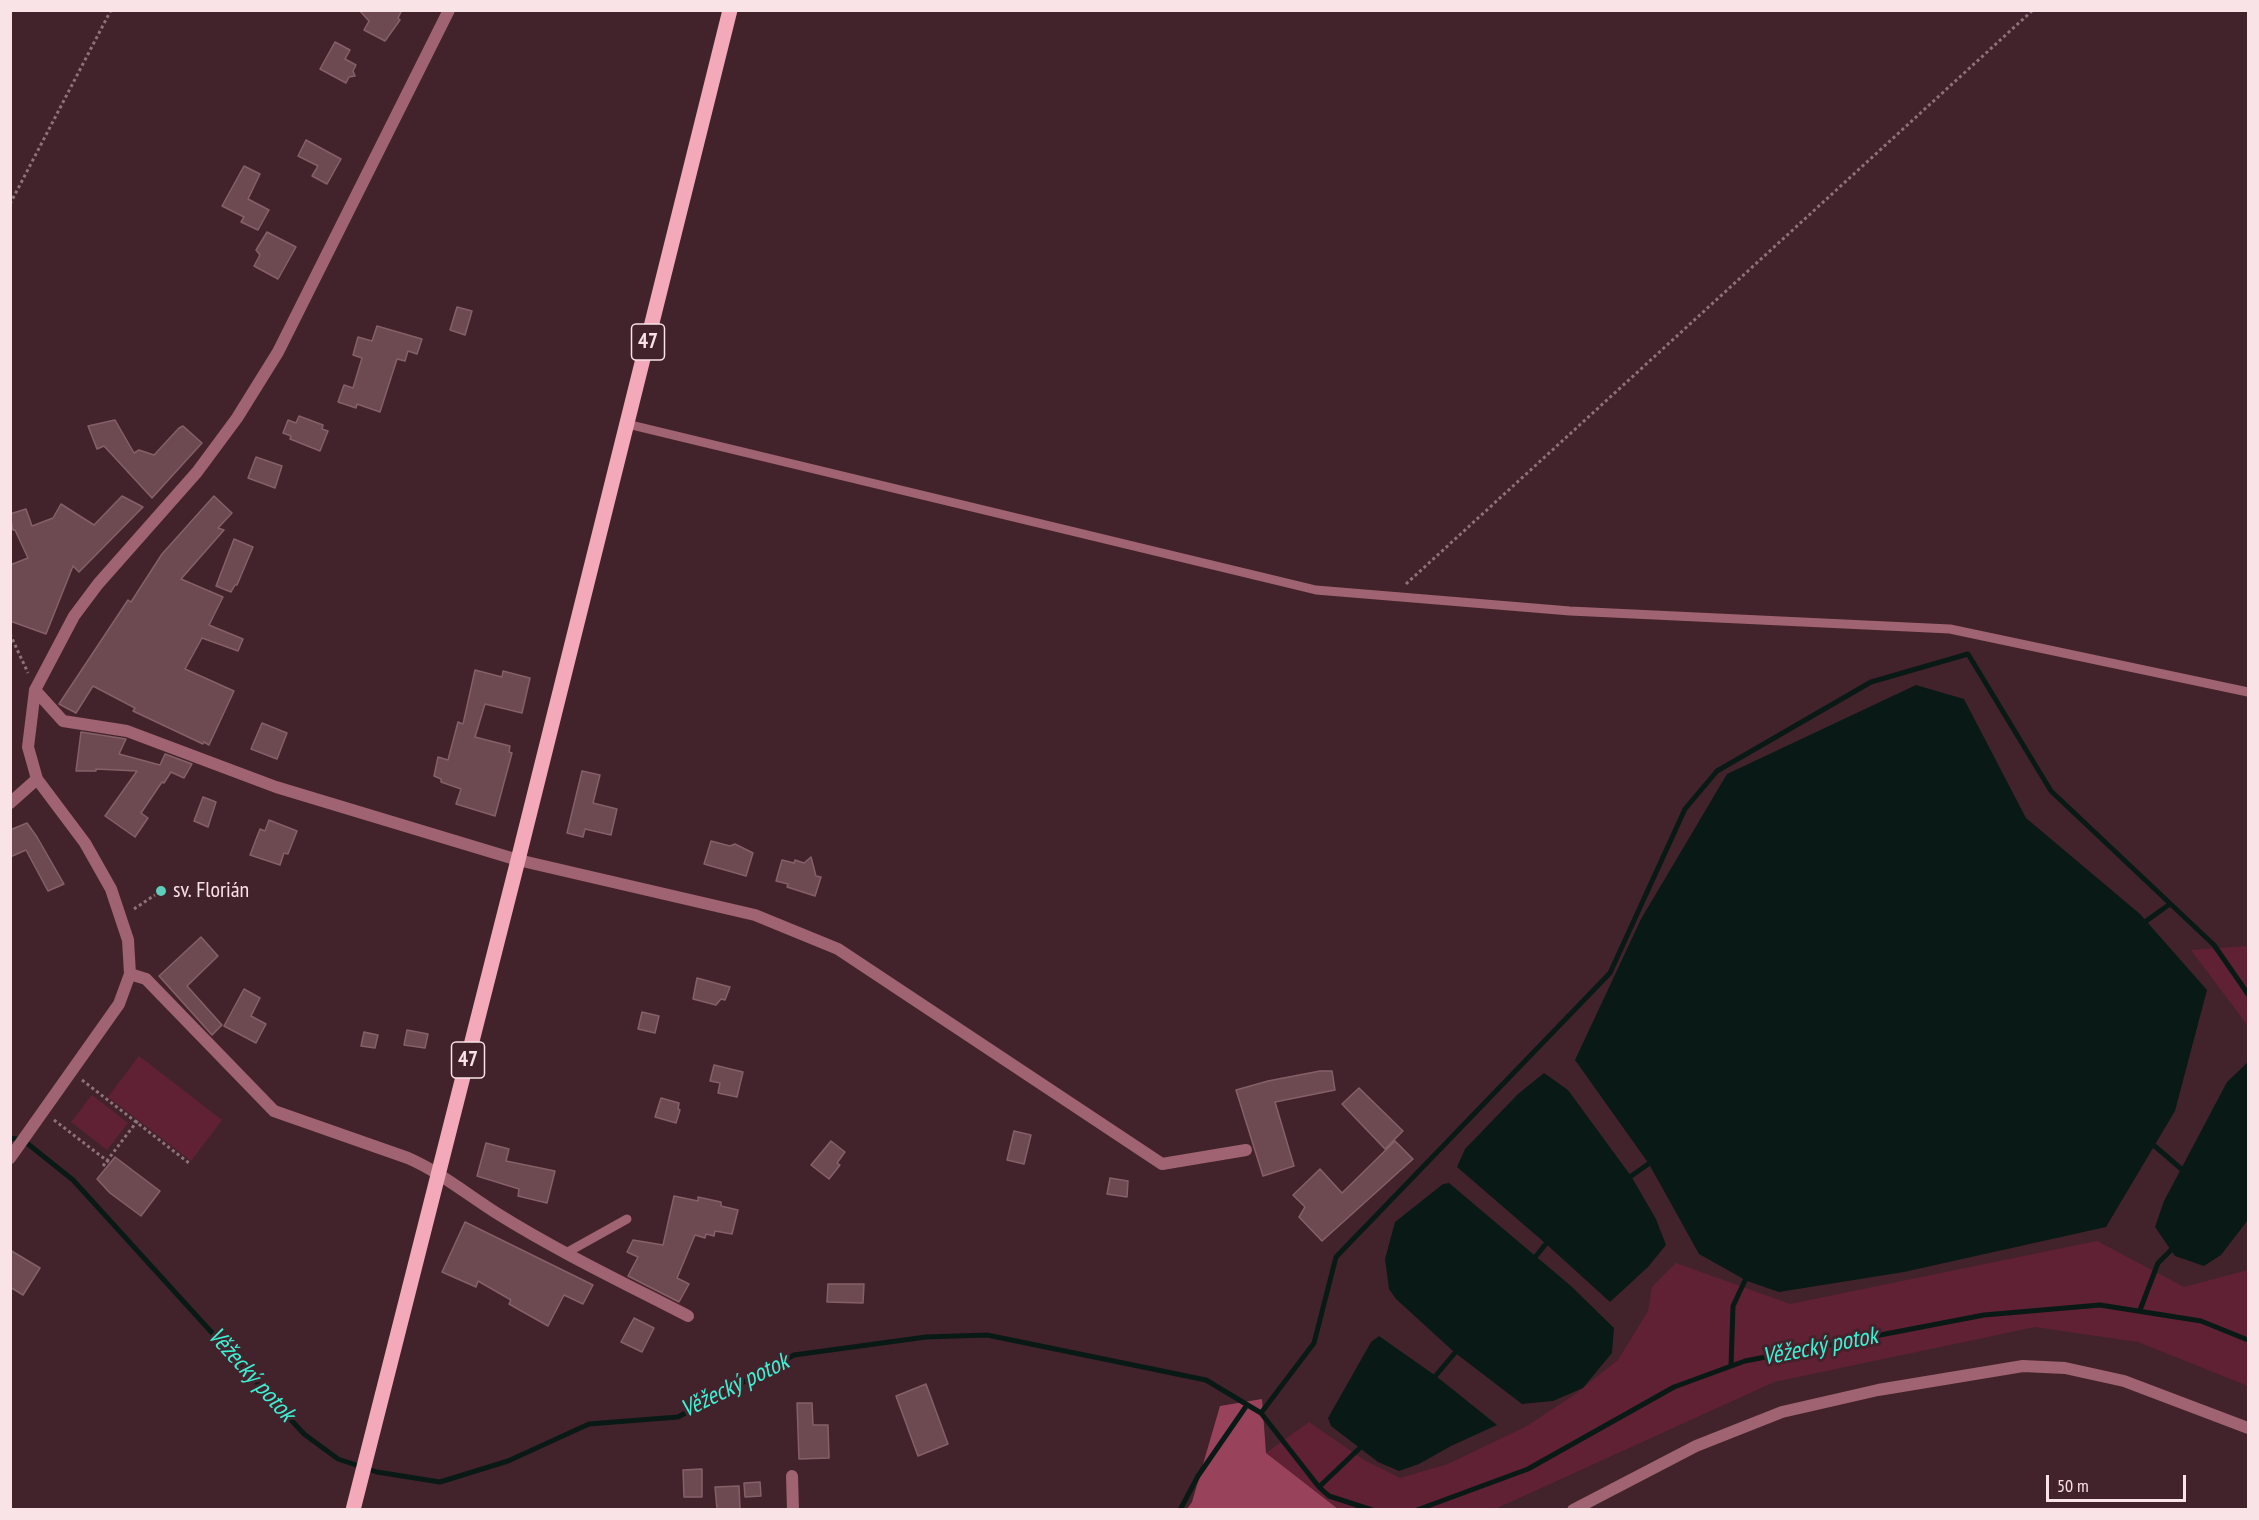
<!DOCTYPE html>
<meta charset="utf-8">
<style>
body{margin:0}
#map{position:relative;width:2259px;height:1520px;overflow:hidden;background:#43232b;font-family:"PT Sans Narrow",sans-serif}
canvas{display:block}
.frame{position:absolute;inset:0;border:12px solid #f9e3e7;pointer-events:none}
.scale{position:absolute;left:2046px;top:1475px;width:140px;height:27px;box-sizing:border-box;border:3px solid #f9e3e7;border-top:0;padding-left:8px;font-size:18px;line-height:21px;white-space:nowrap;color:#f9e3e7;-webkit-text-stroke:4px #43232b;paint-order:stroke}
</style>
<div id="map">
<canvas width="2259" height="1520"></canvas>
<div class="frame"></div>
<div class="scale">50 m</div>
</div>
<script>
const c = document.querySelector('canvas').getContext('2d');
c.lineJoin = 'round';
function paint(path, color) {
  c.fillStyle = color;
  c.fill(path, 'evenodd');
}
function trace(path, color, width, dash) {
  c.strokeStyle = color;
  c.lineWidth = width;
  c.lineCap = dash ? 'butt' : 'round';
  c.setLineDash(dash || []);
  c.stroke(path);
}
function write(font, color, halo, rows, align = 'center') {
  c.font = font + ' "PT Sans Narrow",sans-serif';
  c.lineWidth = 6;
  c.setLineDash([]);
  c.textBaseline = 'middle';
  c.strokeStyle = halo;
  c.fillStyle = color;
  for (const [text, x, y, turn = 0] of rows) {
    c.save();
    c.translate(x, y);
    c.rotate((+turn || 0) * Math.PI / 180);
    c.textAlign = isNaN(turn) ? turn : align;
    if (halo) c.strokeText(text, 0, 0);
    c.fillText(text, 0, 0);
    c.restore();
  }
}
const green = new Path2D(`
 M2248,946V1026L2191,950Z
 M139,1056L222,1120L191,1161L108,1097Z
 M92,1095L128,1123L107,1150L71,1122Z
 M2097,1241L2184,1287L2248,1270V1386L2138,1342L2035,1327L1774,1382L1495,1509H1338L1266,1453L1309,1422L1364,1460L1400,1478L1448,1464L1527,1426L1574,1395L1618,1360L1648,1311L1652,1287L1676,1263L1790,1304Z`);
const forest = new Path2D(`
 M1262,1399L1266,1453L1338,1509H1187L1192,1502L1220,1406Z`);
const water = new Path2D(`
 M1916,685L1964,699L2026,818L2140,914L2207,990L2175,1111L2106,1227L1904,1272L1779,1292L1747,1281L1699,1254L1649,1164L1575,1060L1641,919L1727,774Z
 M2248,1062V1220L2221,1255L2204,1266L2175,1256L2155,1227L2164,1201L2227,1082Z
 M1544,1073L1568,1090L1631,1176L1656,1219L1666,1245L1648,1267L1610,1302L1545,1243L1457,1167L1465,1149L1518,1094Z
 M1449,1183L1571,1286L1614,1328L1612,1353L1583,1388L1553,1401L1522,1404L1454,1352L1396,1299L1389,1289L1385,1259L1395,1222L1443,1184Z
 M1379,1336L1436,1376L1497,1425L1451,1446L1419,1464L1399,1471L1378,1462L1331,1426L1328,1418L1371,1342Z`);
const stream = new Path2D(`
 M2142,924L2170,904
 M10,1138L23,1140L73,1180L304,1434L338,1459L377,1472L440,1482L508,1461L589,1424L678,1417L794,1355L926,1337L987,1335L1206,1380L1261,1413L1319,1487L1329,1496L1372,1510
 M2150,1142L2186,1173
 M1627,1179L1654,1160
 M1532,1261L1549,1240
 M2140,1310L2158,1263L2174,1247
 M1731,1366L1733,1306L1748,1274
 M1432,1380L1459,1348
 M1261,1413L1314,1343L1336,1257L1610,973L1685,809L1717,771L1871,682L1968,654L2051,791L2214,945L2248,994
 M1319,1487L1364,1444
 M1180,1510L1198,1476L1247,1405
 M1417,1510L1528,1469L1674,1387L1745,1361L1984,1315L2100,1305L2201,1321L2248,1340`);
const building = new Path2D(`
 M359,10H402L398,18L400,20L385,41L364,30L369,21Z
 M335,42L350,50L345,59L356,65L353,71L355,76L349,77L346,83L320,69Z
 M306,140L341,159L327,184L312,176L318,166L298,156Z
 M244,166L260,174L248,199L269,210L258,230L241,222L244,217L222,206Z
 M267,232L296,247L278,279L254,266L260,255L256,250Z
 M457,307L472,311L465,335L450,330Z
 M377,326L422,339L417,354L408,351L405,361L397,359L380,412L357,404L356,408L338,402L344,385L353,388L362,358L353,355L358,337L372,341Z
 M299,416L323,425L322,429L328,431L320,451L290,439L291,436L283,433L288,420L296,423Z
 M115,420L134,453L139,450L154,455L179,428L183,426L202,443L152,498L104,446L97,449L88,426Z
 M256,457L282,466L275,488L248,478Z
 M122,496L143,507L79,572L73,566L46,634L10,621V565L28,558L15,530H13L10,514L26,509L32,526L53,518L61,504L94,525Z
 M214,496L232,513L218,528L224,530L181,579L223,597L209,625L243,639L238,651L202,638L185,669L234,691L209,745L204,742L203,744L133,711L135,708L93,686L76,713L59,704L128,600L131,602L162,554Z
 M234,539L253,547L237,585H235L231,592L216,586Z
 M475,670L502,677L503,671L530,678L522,713L485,704L475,737L510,746L509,752L512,753L495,816L456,804L461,789L441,782V779L434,776L438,757L448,760L458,722L463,724Z
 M262,723L287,733L277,759L251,749Z
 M81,732L126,739L119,754L160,765L165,754L192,764L184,778L171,772L164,783L162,782L141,813L148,818L135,837L105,816L137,771L96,769V771H76Z
 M582,771L600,775L593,803L617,809L611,835L585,829L583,837L567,833Z
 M203,797L216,802L208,827L194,821Z
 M269,820L297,831L288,854L284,853L280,865L250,855L260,829L265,831Z
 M27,823L37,837L64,884L48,891L26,850L10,857V830Z
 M711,841L730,846L735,844L753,853L746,876L704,864Z
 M811,857L816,876L821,877L815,896L787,887L788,884L776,881L782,860L794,863L795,860L804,863Z
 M201,937L218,956L187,986L222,1025L212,1035L159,976Z
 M697,978L730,987L725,1000L721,999L716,1005L693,999Z
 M244,989L260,998L251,1016L266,1024L256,1043L224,1026Z
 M642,1012L659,1016L655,1033L638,1029Z
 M407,1030L428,1034L425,1048L404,1045Z
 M364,1032L378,1035L375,1048L361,1046Z
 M714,1065L743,1072L737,1097L718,1093L720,1083L710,1081Z
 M1320,1071H1332L1335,1090L1275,1102L1294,1166L1263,1176L1236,1090L1268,1081Z
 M1359,1088L1403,1131L1385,1149L1342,1104Z
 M661,1098L679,1103L678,1109L680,1110L676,1123L655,1117Z
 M1014,1131L1031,1135L1024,1164L1007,1160Z
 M831,1141L845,1152L837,1163L840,1165L829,1179L811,1165Z
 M1395,1141L1413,1159L1322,1241L1299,1217L1305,1207L1293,1195L1320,1169L1342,1193Z
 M486,1143L509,1149L506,1161L555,1171L547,1203L518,1196L519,1189L477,1176Z
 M115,1157L160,1191L141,1216L110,1193L97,1179Z
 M1110,1178L1128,1181L1127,1197L1107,1194Z
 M674,1196L698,1201V1197L721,1202V1206L738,1210L732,1234L715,1231L714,1236L706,1234L705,1238L695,1235L677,1278L689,1284L679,1302L628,1276L638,1257L627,1252L633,1240L663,1245Z
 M465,1222L593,1285L583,1304L564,1295L548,1326L509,1304L511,1300L478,1281L476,1287L442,1272Z
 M10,1250L40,1268L23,1295L10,1287Z
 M828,1284H864L863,1303L827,1302Z
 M634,1318L654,1328L642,1352L621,1342Z
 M926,1384L948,1444L918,1456L896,1396Z
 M797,1403H812L813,1425H828L829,1458L799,1459Z
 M702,1469V1497H684L683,1470Z
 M760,1482L761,1496L745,1497L744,1483Z
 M739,1486L740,1509H717L715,1487Z`);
const path = new Path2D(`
 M10,204L111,10
 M1406,584L2033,10
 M10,634L28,673
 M134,909L155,895
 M82,1080L189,1163
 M54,1120L110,1163
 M103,1166L138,1120`);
const lane = new Path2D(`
 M627,424L1316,590L1570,611L1950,629L2248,692
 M566,1253L627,1219`);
const street = new Path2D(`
 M35,690L63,721L127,731L276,787L518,860L755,915L838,949L1162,1164L1246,1150
 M10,803L37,779
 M130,974L146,979L274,1111L408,1158C440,1172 468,1195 498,1214C559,1252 624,1283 688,1316
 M10,1158L119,1004L130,974L128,940L111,889L85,843L37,779L28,747L35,690L74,616L98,584L197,472L237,418L278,352L449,10
 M792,1476L793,1510
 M1573,1510L1696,1446L1782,1412L1878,1390L2023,1366L2065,1368L2124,1381L2248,1428`);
const primary = new Path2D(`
 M353,1510L518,860L730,10`);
const markers = [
 [161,891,6,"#5dceb9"]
];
const shields = [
 [648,342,33],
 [468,1060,33]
];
const shieldNames = [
 ["47",648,342],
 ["47",468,1060]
];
const poiNames = [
 ["sv. Florián",173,891]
];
const waterNames = [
 ["Věžecký potok",1820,1347,-11],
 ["Věžecký potok",251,1375,48],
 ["Věžecký potok",735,1386,-26]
];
paint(green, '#602134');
paint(forest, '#98435b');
paint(water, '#091a16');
trace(stream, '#091a16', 5);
paint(building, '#6d4951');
trace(building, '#866068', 1.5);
trace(path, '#8e7279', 3, [3, 3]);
trace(lane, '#9f6371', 9);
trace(street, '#9f6371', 12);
trace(primary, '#f4a9ba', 15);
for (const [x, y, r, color] of markers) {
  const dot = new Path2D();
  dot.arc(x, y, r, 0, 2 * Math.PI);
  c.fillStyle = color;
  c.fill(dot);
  trace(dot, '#43232b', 2);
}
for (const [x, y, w] of shields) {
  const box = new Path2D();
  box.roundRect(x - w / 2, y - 18, w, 36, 4.5);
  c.fillStyle = '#43232b';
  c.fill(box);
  trace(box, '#f9e3e7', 1.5);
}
write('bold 21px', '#f9e3e7', null, shieldNames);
write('22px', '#f9e3e7', '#43232b', poiNames, 'left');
write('italic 24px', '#3bf2d5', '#43232b', waterNames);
</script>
